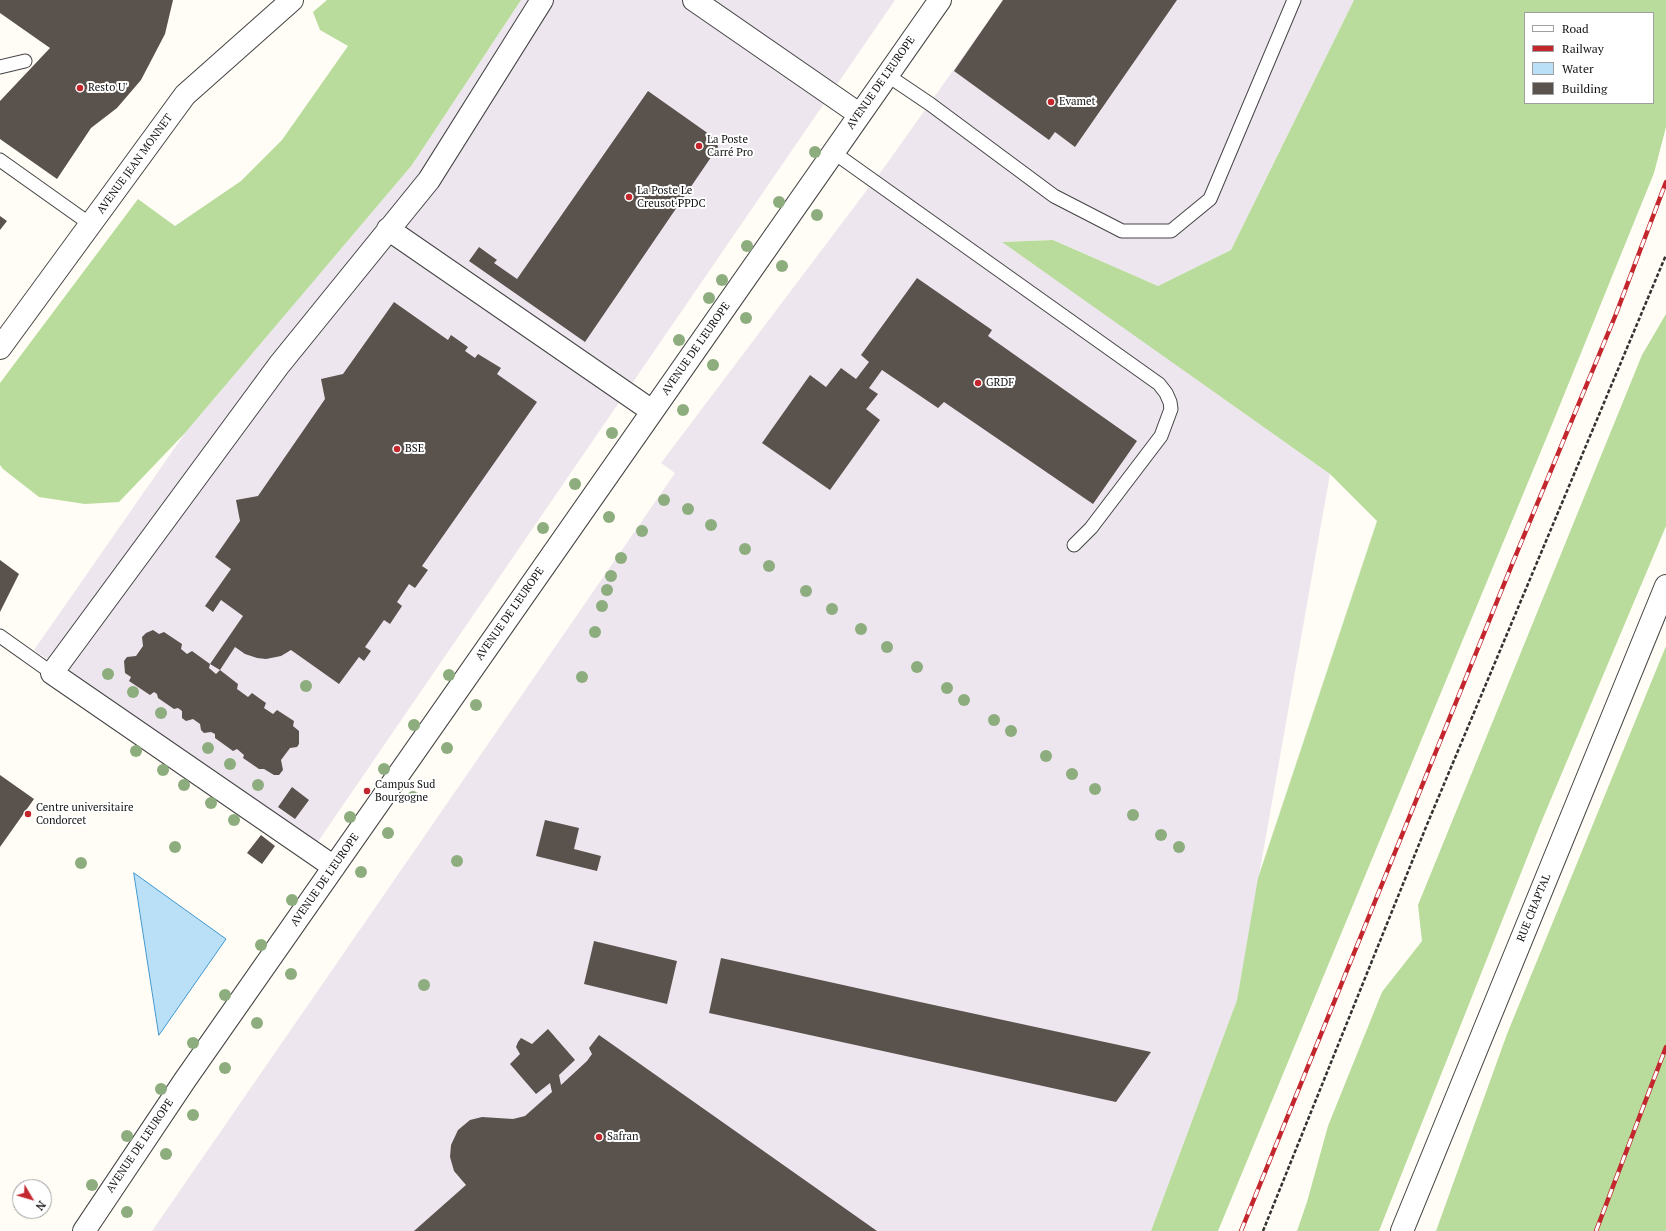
<!DOCTYPE html>
<meta charset="utf-8">
<style>
body{margin:0}
#map{position:relative;width:1666px;height:1231px;overflow:hidden;background:#fffdf5;font-family:"PT Serif",serif}
canvas{display:block}
.legend{position:absolute;left:1524px;top:12px;width:130px;height:92px;box-sizing:border-box;background:#fff;border:1px solid #a0a0a0;margin:0;padding:5px 7px;list-style:none;font-size:12px;color:#111}
.legend li{display:flex;align-items:center;gap:8px;height:20px}
.legend b{width:20px;border:1px solid #a0a0a0}
.north{position:absolute;left:12px;top:1179px;width:40px;height:40px;box-sizing:border-box;background:#fff;border:1px solid #a0a0a0;border-radius:50%;rotate:128deg;font-size:11px;font-weight:700;line-height:16px;text-align:center;color:#111}
.north::after{content:'';display:block;margin:auto;width:14px;height:18px;background:#c4262e;clip-path:polygon(50% 0,100% 100%,50% 72%,0 100%)}
</style>
<div id="map">
<canvas width="1666" height="1231"></canvas>
<ul class="legend">
<li><b style="height:5px;background:#fff"></b>Road</li>
<li><b style="height:5px;background:#c4262e"></b>Railway</li>
<li><b style="height:11px;background:#b9e0f7"></b>Water</li>
<li><b style="height:11px;background:#5a524d"></b>Building</li>
</ul>
<div class="north">N</div>
</div>
<script>
const c = document.querySelector('canvas').getContext('2d');
c.lineJoin = 'round';
function paint(path, color) {
  c.fillStyle = color;
  c.fill(path, 'evenodd');
}
function trace(path, color, width, dash) {
  c.strokeStyle = color;
  c.lineWidth = width;
  c.lineCap = dash ? 'butt' : 'round';
  c.setLineDash(dash || []);
  c.stroke(path);
}
function write(font, color, halo, rows, align = 'center') {
  c.font = font + ' "PT Serif",serif';
  c.lineWidth = 4;
  c.setLineDash([]);
  c.textBaseline = 'middle';
  c.strokeStyle = halo;
  c.fillStyle = color;
  for (const [text, x, y, turn = 0] of rows) {
    c.save();
    c.translate(x, y);
    c.rotate((+turn || 0) * Math.PI / 180);
    c.textAlign = isNaN(turn) ? turn : align;
    if (halo) c.strokeText(text, 0, 0);
    c.fillText(text, 0, 0);
    c.restore();
  }
}
const industrial = new Path2D(`
 M521,0H895L317,843L34,650L185,433L412,165Z
 M1003,0H1354L1231,250L1158,286L1053,240L1003,242L1330,474L1237,1000L1151,1231H152L675,473L661,463L888,162Z`);
const forest = new Path2D(`
 M327,0H521L412,165L185,433L119,502L85,504L39,497L3,469L0,465V383L138,199L175,226L241,181L282,140L348,46L320,30L313,12Z
 M1354,0H1666V127L1654,173L1553,422L1218,1231H1151L1237,1000L1258,878L1377,521L1330,474L1002,242L1053,240L1158,286L1231,250ZM1525,13H1653V103H1525Z
 M1666,314V526L1540,825L1379,1231H1297L1307,1202L1328,1126L1382,992L1422,941L1418,905L1642,355Z
 M1666,646V1231H1436L1507,1034Z`);
const water = new Path2D(`
 M134,873L226,939L159,1035Z`);
const building = new Path2D(`
 M0,0H173L165,34L141,80L117,108L91,128L57,179L0,139V101L50,48L0,13Z
 M1003,0H1177L1075,147L1055,132L1049,140L954,71Z
 M648,91L716,139L718,147L585,342L469,261L479,247L497,260L494,263L517,279Z
 M0,216L7,221L0,230Z
 M917,278L992,330L988,336L1137,441L1093,504L944,402L938,408L882,370L869,388L878,394L866,409L880,420L830,490L762,443L810,375L826,387L841,368L856,379L869,362L861,355Z
 M394,302L448,340L451,335L468,347L465,351L475,358L478,354L501,368L497,374L537,402L422,566L428,570L415,588L409,584L397,602L402,606L390,624L384,620L365,647L371,651L364,661L359,657L339,684L291,650L281,656L266,659L257,658L245,654L235,647L220,670L210,664L243,616L221,600L213,612L205,606L231,569L215,557L240,521L236,500L258,496L325,399L321,379L343,374Z
 M0,560L19,574L0,612Z
 M153,630L159,634L164,632L182,644L181,649L187,654L192,651L210,664L209,668L216,674L220,670L238,684L237,689L248,697L252,693L266,703L264,708L273,714L277,710L294,721L293,726L299,731V744L297,747L290,748L281,760L283,770L279,775H274L264,769H259L243,758L244,755L237,749L233,751L215,738V734L211,732L204,733L201,730L200,724L193,719L186,721L182,718V711L178,708L174,709L158,698L157,694L154,692L150,695L129,681L131,677L125,673L124,661L127,657L136,656L143,646L142,637L146,633Z
 M0,775L34,799L0,847Z
 M292,787L309,800L295,819L278,807Z
 M545,820L579,828L574,849L601,856L597,871L536,856Z
 M261,835L275,846L262,864L247,853Z
 M594,941L677,961L667,1004L584,984Z
 M721,958L920,1002L1151,1052L1116,1102L709,1013Z
 M548,1029L575,1060L559,1075L561,1085L587,1061L592,1054L589,1048L599,1035L877,1231H414L466,1185L454,1171L450,1157L451,1145L458,1130L470,1120L482,1117L513,1119L525,1116L552,1092L550,1083L536,1094L510,1064L520,1054L516,1047L518,1042L521,1038L532,1044Z`);
const path = new Path2D(`
 M1263,1231L1426,827L1666,255`);
const service = new Path2D(`
 M0,67L25,61
 M887,75L930,104L1054,196L1122,231H1171L1210,199L1294,0
 M833,152L1159,384L1166,393L1170,402L1171,409L1161,436L1091,528L1074,545
 M0,160L90,224
 M0,636L52,673`);
const minor = new Path2D(`
 M694,0L859,114
 M388,229L652,411
 M0,348L185,95L292,0
 M334,867L52,673L279,365L429,180L542,0
 M84,1231L185,1080L940,0`);
const tertiary = new Path2D(`
 M1402,1231L1666,586`);
const rail = new Path2D(`
 M1241,1231L1513,562L1616,314L1666,182
 M1596,1231L1666,1047`);
const trees = [
 [815,152],
 [779,202],
 [817,215],
 [747,246],
 [782,266],
 [722,280],
 [709,298],
 [746,318],
 [679,340],
 [713,365],
 [683,410],
 [612,433],
 [575,484],
 [664,500],
 [688,509],
 [609,517],
 [711,525],
 [543,528],
 [642,531],
 [745,549],
 [621,558],
 [769,566],
 [611,576],
 [607,590],
 [806,591],
 [602,606],
 [832,609],
 [861,629],
 [595,632],
 [887,647],
 [917,667],
 [108,674],
 [449,675],
 [582,677],
 [306,686],
 [947,688],
 [133,692],
 [964,700],
 [476,705],
 [161,713],
 [994,720],
 [414,725],
 [1011,731],
 [208,748],
 [447,748],
 [136,751],
 [1046,756],
 [230,764],
 [384,769],
 [163,770],
 [1072,774],
 [184,785],
 [258,785],
 [1095,789],
 [413,797],
 [211,803],
 [1133,815],
 [350,817],
 [234,820],
 [388,833],
 [1161,835],
 [175,847],
 [1179,847],
 [457,861],
 [81,863],
 [361,872],
 [292,900],
 [261,945],
 [291,974],
 [424,985],
 [225,995],
 [257,1023],
 [193,1043],
 [225,1068],
 [161,1089],
 [193,1115],
 [127,1136],
 [166,1154],
 [92,1185],
 [127,1212]
];
const markers = [
 [80,88,4,"#c4262e"],
 [1051,102,4,"#c4262e"],
 [699,146,4,"#c4262e"],
 [629,197,4,"#c4262e"],
 [978,383,4,"#c4262e"],
 [397,449,4,"#c4262e"],
 [367,791,4,"#c4262e"],
 [28,814,4,"#c4262e"],
 [599,1137,4,"#c4262e"]
];
const streetNames = [
 ["AVENUE DE L'EUROPE",881,83,-55],
 ["AVENUE JEAN MONNET",135,164,-54],
 ["AVENUE DE L'EUROPE",696,349,-55],
 ["AVENUE DE L'EUROPE",510,614,-55],
 ["AVENUE DE L'EUROPE",325,880,-55],
 ["RUE CHAPTAL",1534,908,-68],
 ["AVENUE DE L'EUROPE",140,1146,-56]
];
const poiNames = [
 ["Resto U'",88,88],
 ["Evamet",1059,102],
 ["La Poste",707,140],
 ["Carré Pro",707,153],
 ["La Poste Le",637,191],
 ["Creusot PPDC",637,204],
 ["GRDF",986,383],
 ["BSE",405,449],
 ["Campus Sud",375,785],
 ["Bourgogne",375,798],
 ["Centre universitaire",36,808],
 ["Condorcet",36,821],
 ["Safran",607,1137]
];
paint(industrial, '#eee6ef');
paint(forest, '#b9dc9c');
paint(water, '#b9e0f7');
trace(water, '#3f96cf', 1);
paint(building, '#5a524d');
trace(service, '#444', 15);
trace(minor, '#444', 24);
trace(tertiary, '#444', 24);
trace(path, '#333', 2.5, [4, 2]);
trace(service, '#fff', 13);
trace(minor, '#fff', 22);
trace(tertiary, '#fff', 22);
trace(rail, '#c4262e', 4.5);
trace(rail, '#fff', 3, [9]);
c.fillStyle = '#8dad7f';
for (const [x, y] of trees) {
  c.beginPath();
  c.arc(x, y, 6, 0, 2 * Math.PI);
  c.fill();
}
for (const [x, y, r, color] of markers) {
  const dot = new Path2D();
  dot.arc(x, y, r, 0, 2 * Math.PI);
  c.fillStyle = color;
  c.fill(dot);
  trace(dot, '#fff', 1.5);
}
write('11px', '#111', '#fff', streetNames);
write('11px', '#111', '#fff', poiNames, 'left');
</script>
